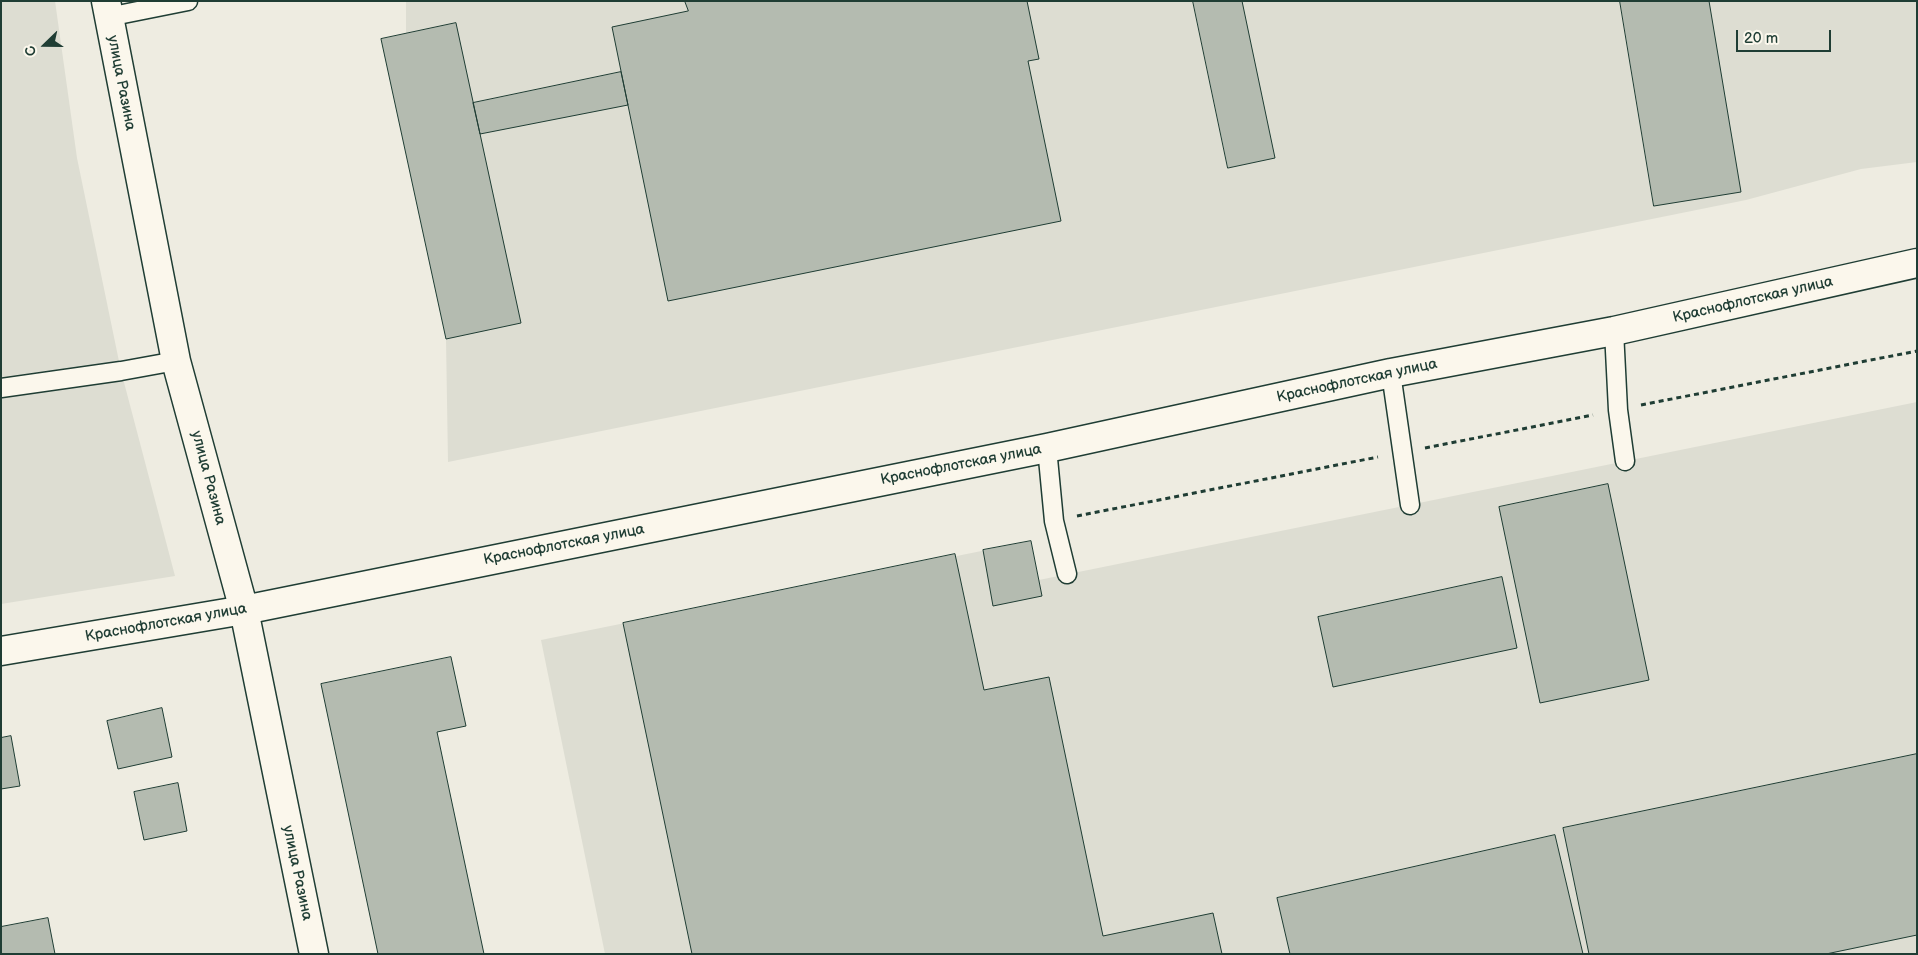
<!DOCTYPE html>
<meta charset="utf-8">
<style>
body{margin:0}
#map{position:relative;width:1918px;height:955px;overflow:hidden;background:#eeece1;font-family:"Balsamiq Sans",sans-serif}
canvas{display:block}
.frame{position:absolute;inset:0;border:2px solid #1f3d34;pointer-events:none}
.north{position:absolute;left:20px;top:20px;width:50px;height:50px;-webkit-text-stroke:4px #fbf7ec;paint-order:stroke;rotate:248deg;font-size:14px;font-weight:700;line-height:20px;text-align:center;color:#1f3d34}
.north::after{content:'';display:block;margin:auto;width:18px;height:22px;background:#1f3d34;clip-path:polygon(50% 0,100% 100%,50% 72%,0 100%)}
.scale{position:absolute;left:1736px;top:30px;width:95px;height:22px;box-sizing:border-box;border:2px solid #1f3d34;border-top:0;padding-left:6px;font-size:15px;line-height:18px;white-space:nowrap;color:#1f3d34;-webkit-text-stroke:4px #fbf7ec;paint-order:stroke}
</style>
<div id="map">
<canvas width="1918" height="955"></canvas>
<div class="frame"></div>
<div class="north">С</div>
<div class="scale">20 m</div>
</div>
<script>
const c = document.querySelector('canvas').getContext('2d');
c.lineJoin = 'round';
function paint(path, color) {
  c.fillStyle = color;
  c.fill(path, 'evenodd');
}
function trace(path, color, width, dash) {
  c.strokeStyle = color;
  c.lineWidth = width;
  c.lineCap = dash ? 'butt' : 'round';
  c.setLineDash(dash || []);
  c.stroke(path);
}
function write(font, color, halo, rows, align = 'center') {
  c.font = font + ' "Balsamiq Sans",sans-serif';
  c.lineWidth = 4.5;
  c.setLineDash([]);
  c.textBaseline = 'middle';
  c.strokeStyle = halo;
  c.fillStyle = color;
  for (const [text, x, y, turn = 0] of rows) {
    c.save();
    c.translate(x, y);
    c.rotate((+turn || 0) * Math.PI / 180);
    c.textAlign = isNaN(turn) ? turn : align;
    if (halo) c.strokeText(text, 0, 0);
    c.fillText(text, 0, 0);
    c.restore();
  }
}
const built = new Path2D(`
 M1,1H55L77,158L121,371L175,576L1,604Z
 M406,1H1917V162L1861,169L1746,200L448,462L446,339L381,39L406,33Z
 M1917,402V954H605L541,640L1026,542L1034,581Z`);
const building = new Path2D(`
 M685,1H1027L1039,59L1028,61L1061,221L668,301L612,27L688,11Z
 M1193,1H1242L1275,158L1228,168Z
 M1620,1H1709L1741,192L1654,206Z
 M456,23L521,323L446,339L381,39Z
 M621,72L628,105L480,134L473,103Z
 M1608,484L1649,680L1540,703L1499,507Z
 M1031,541L1042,596L993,606L983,550Z
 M955,554L984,690L1049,677L1103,936L1213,913L1222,954H692L623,623Z
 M1502,577L1517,648L1333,687L1318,617Z
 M451,657L466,726L437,732L484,954H378L321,684Z
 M162,708L172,757L118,769L107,721Z
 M11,736L20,786L1,789V738Z
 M1917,754V935L1826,954H1589L1563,828Z
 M178,783L187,831L144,840L134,792Z
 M1555,835L1583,954H1290L1277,898Z
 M48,918L55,954H1V927Z`);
const path = new Path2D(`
 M1641,405L1917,351
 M1425,448L1593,415
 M1077,516L1378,457`);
const service = new Path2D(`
 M108,17L188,1
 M1614,331L1618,410L1625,461
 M1391,373L1410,505
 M1,388L121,371L176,361
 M1047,448L1054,521L1067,574`);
const minor = new Path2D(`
 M1,651L244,610`);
const tertiary = new Path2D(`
 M106,1L176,361L244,610L314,954
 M244,610L1047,448L1391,373L1614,331L1917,263`);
const streetNames = [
 ["улица Разина",121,83,79],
 ["Краснофлотская улица",1753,300,-13],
 ["Краснофлотская улица",1357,381,-12],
 ["Краснофлотская улица",961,465,-11],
 ["улица Разина",208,478,75],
 ["Краснофлотская улица",564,545,-11],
 ["Краснофлотская улица",166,623,-10],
 ["улица Разина",297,873,78]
];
paint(built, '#ddddd2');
paint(building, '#b4bbb0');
trace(building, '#1f3d34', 1);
trace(service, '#1f3d34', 21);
trace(minor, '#1f3d34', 31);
trace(tertiary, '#1f3d34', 31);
trace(path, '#1f3d34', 3, [5, 4]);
trace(service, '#fbf7ec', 18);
trace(minor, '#fbf7ec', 28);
trace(tertiary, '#fbf7ec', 28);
write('15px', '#1f3d34', '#fbf7ec', streetNames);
</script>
